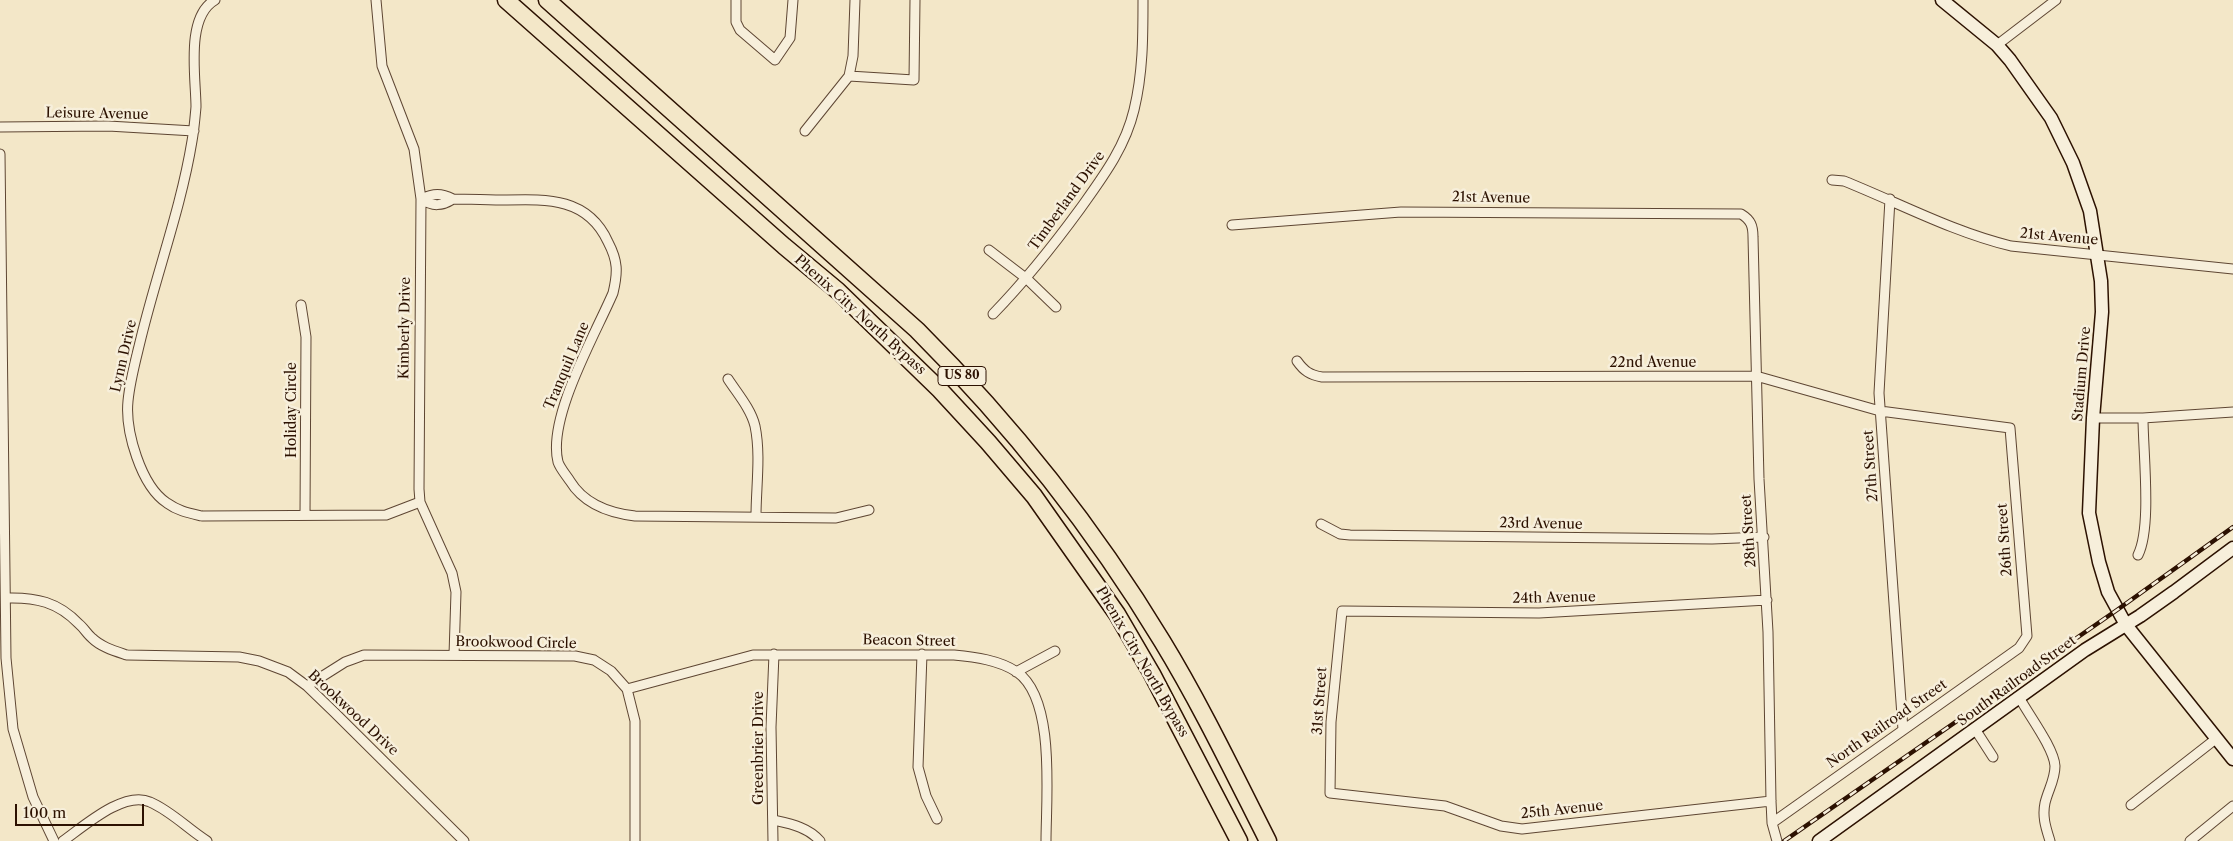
<!DOCTYPE html>
<style>
body{margin:0}
#map{position:relative;width:2233px;height:841px;overflow:hidden;background:#f3e7c8;font-family:"Libre Caslon Text",serif}
canvas{display:block}
.scale{position:absolute;left:15px;top:804px;width:129px;height:22px;box-sizing:border-box;border:2px solid #2c1101;border-top:0;padding-left:6px;font-size:15px;line-height:18px;white-space:nowrap;color:#2c1101;-webkit-text-stroke:4px #f7efdb;paint-order:stroke}
</style>
<div id="map">
<canvas width="2233" height="841"></canvas>
<div class="scale">100 m</div>
</div>
<script>
const c = document.querySelector('canvas').getContext('2d');
c.lineJoin = 'round';
function trace(path, color, width, dash) {
  c.strokeStyle = color;
  c.lineWidth = width;
  c.lineCap = dash ? 'butt' : 'round';
  c.setLineDash(dash || []);
  c.stroke(path);
}
function write(font, color, halo, rows, align = 'center') {
  c.font = font + ' "Libre Caslon Text",serif';
  c.lineWidth = 5;
  c.setLineDash([]);
  c.textBaseline = 'middle';
  c.strokeStyle = halo;
  c.fillStyle = color;
  for (const [text, x, y, turn = 0] of rows) {
    c.save();
    c.translate(x, y);
    c.rotate((+turn || 0) * Math.PI / 180);
    c.textAlign = isNaN(turn) ? turn : align;
    if (halo) c.strokeText(text, 0, 0);
    c.fillText(text, 0, 0);
    c.restore();
  }
}
const street = new Path2D(`
 M215,0C185,17 196,78 196,107C195,118 194,130 192,141C181,208 157,272 141,338C136,359 130,380 128,401C125,431 141,486 167,503C178,511 189,513 202,516L386,515L420,502
 M376,0L382,66L414,149L421,199L419,489L420,502L452,573L456,592L454,655
 M736,0V22L740,30L775,60L790,38L793,0
 M1997,45L2056,0
 M849,76L914,80L915,0
 M0,127L108,126L194,131
 M805,131L849,76L853,56L855,0
 M0,154L6,658L13,729L33,797L54,841
 M1832,180L1844,181C1899,203 1953,232 2011,246L2233,269
 M421,199C434,193 441,193 453,199C471,199 489,200 507,200C548,199 588,198 608,242C618,261 618,272 613,293C595,335 547,418 558,462C560,468 566,475 570,481C584,504 609,513 635,516L836,518L869,510
 M421,199C433,207 442,206 453,199
 M1890,199L1879,393L1903,730
 M1232,225L1401,212L1741,214C1751,220 1753,226 1753,237L1759,479L1768,632L1771,801L1772,823L1777,841
 M989,250L1027,279L1056,307
 M301,305L306,337L305,515
 M993,314C1025,281 1053,246 1080,209C1102,178 1125,148 1134,110C1143,73 1143,37 1143,0
 M1297,361C1304,371 1310,375 1322,377L1756,376L1880,411L2010,428L2027,636L2019,648L1772,823
 M728,379C737,393 751,409 755,426C761,455 756,487 756,516
 M2093,418H2143L2233,412
 M1321,524L1340,534L1350,535L1712,539L1764,537
 M2138,555C2152,527 2143,452 2143,418
 M6,598C36,597 58,602 79,624C84,628 87,634 92,638C101,647 115,651 127,655L239,657L259,661L288,672L307,686L334,712L464,841
 M1767,600L1539,613L1342,611L1331,722L1330,793L1445,806L1501,826L1522,829L1771,801
 M922,654L918,767L926,796L937,819
 M1016,672L1055,651
 M307,686L345,662L364,655L575,656L594,660L611,671L627,689L635,721V841
 M627,689L753,655H954C975,657 999,660 1017,672C1056,699 1046,798 1046,841
 M2019,697C2028,714 2054,748 2055,766C2055,780 2048,790 2045,803C2042,817 2046,828 2050,841
 M1975,729L1993,757
 M2131,805L2217,738
 M773,820C791,824 808,827 820,841
 M63,841C83,827 124,790 150,802C171,811 188,829 207,841
 M773,841L771,727L774,654
 M2190,841L2233,806`);
const secondary = new Path2D(`
 M1942,0L1997,45L2010,60L2051,118L2073,163L2090,211L2101,281L2102,312L2093,418L2089,513L2099,562L2108,592L2126,625L2233,759
 M1819,841L2085,650L2140,616L2174,592L2233,548`);
const highway = new Path2D(`
 M506,0L784,246L838,291L940,390L988,442L1034,496L1117,614L1152,674L1239,841
 M547,0L917,330C1011,424 1093,527 1162,641C1201,705 1234,774 1268,841`);
const rail = new Path2D(`
 M1784,841L2117,610L2233,527`);
const shields = [
 [962,376,48]
];
const shieldNames = [
 ["US 80",962,376]
];
const streetNames = [
 ["Leisure Avenue",97,114,1],
 ["21st Avenue",1491,198,1],
 ["Timberland Drive",1067,201,-54],
 ["21st Avenue",2059,237,5],
 ["Phenix City North Bypass",860,315,42],
 ["Kimberly Drive",405,328,-89],
 ["Lynn Drive",124,356,-77],
 ["22nd Avenue",1653,363],
 ["Tranquil Lane",567,366,-67],
 ["Stadium Drive",2082,374,-85],
 ["Holiday Circle",292,410,-90],
 ["27th Street",1871,466,-94],
 ["23rd Avenue",1541,524,1],
 ["28th Street",1749,531,-94],
 ["26th Street",2005,540,-94],
 ["24th Avenue",1554,598,-1],
 ["Beacon Street",909,641,1],
 ["Brookwood Circle",516,643,1],
 ["Phenix City North Bypass",1142,662,60],
 ["South Railroad Street",2017,681,-36],
 ["31st Street",1320,701,-86],
 ["Brookwood Drive",353,713,43],
 ["North Railroad Street",1887,724,-35],
 ["Greenbrier Drive",759,748,-90],
 ["25th Avenue",1562,810,-6]
];
trace(street, '#5e4633', 11);
trace(secondary, '#2c1101', 15);
trace(highway, '#2c1101', 19);
trace(street, '#f7efdb', 9);
trace(secondary, '#f7efdb', 12);
trace(highway, '#f3e7c8', 16);
trace(rail, '#2c1101', 4.5);
trace(rail, '#f7efdb', 2.5, [8]);
for (const [x, y, w] of shields) {
  const box = new Path2D();
  box.roundRect(x - w / 2, y - 9.5, w, 19, 4);
  c.fillStyle = '#f7efdb';
  c.fill(box);
  trace(box, '#2c1101', 1);
}
write('bold 12px', '#2c1101', null, shieldNames);
write('14px', '#2c1101', '#f7efdb', streetNames);
</script>
